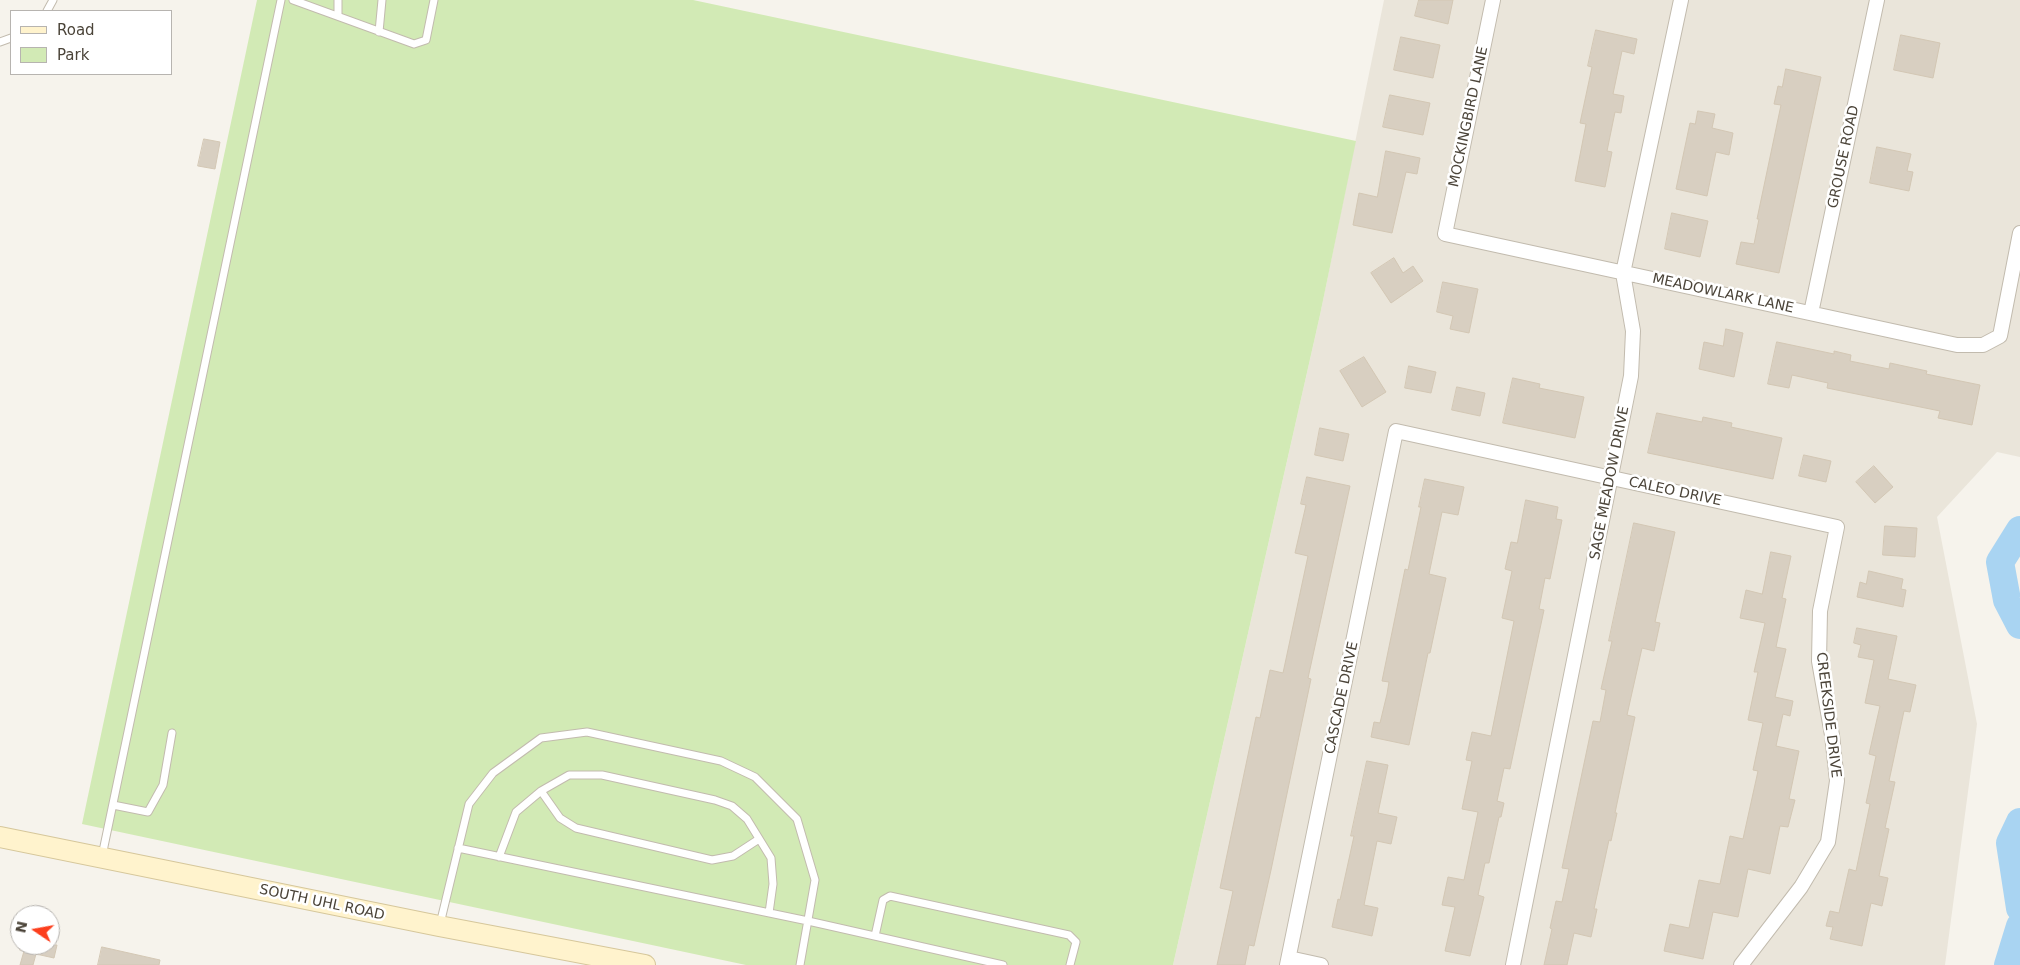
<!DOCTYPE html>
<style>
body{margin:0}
#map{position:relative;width:2020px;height:965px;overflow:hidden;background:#f6f3ec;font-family:"DejaVu Sans",sans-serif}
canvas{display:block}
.legend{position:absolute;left:10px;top:10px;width:162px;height:65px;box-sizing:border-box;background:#fff;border:1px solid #b7b4b0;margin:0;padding:6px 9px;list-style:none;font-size:15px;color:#4b4439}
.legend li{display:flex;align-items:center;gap:10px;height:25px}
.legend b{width:25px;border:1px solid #b7b4b0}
.north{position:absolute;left:10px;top:905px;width:50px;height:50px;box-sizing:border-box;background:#fff;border:1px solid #b7b4b0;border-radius:50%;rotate:282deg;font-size:14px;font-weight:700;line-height:20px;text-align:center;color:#4b4439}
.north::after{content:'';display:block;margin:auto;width:18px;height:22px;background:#fc3f1d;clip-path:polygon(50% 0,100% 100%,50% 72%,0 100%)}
</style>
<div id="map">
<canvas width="2020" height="965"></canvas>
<ul class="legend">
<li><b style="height:6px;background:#fff3cd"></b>Road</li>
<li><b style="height:14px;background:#d2eab5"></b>Park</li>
</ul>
<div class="north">N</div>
</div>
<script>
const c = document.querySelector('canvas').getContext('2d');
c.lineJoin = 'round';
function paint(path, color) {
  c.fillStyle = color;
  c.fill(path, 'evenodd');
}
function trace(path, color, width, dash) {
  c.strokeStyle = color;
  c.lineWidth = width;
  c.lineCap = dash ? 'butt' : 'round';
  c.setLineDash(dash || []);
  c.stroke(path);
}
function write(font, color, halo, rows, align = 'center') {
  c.font = font + ' "DejaVu Sans",sans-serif';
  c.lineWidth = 5;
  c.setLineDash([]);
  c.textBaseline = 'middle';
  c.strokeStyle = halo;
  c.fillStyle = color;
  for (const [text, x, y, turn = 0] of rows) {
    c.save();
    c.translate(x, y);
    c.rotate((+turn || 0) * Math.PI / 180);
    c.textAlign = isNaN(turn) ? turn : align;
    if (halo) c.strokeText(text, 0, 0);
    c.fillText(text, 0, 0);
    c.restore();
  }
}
const residential = new Path2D(`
 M1384,0H2020V457L1997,452L1937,517L1977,724L1945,965H1173L1320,315Z`);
const green = new Path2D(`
 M257,0H693L1356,141L1320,315L1173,965H746L82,824Z`);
const river = new Path2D(`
 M2020,530L2000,562L2007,600L2020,625
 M2020,822L2010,843L2020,908
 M2008,965L2020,926`);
const building = new Path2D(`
 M1419,0H1453L1448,24L1415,16Z
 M1596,30L1637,39L1634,54L1622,51L1613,94L1624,96L1621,113L1615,112L1607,151L1612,152L1605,187L1575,181L1586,124L1580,123L1592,67L1588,66Z
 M1901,35L1940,43L1933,78L1894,70Z
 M1401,37L1440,45L1433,78L1394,70Z
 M1786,69L1821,77L1779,273L1736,264L1741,242L1754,244L1759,219H1757L1781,105L1774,104L1778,86L1782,87Z
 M1390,95L1430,103L1423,135L1383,127Z
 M1698,111L1715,114L1712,128L1733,133L1729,155L1716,152L1707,196L1676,189L1690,123L1695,124Z
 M204,139L220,142L215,169L198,166Z
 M1877,147L1911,154L1907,171L1913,172L1909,191L1870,183Z
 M1386,151L1420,158L1417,174L1406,172L1392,233L1353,225L1359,193L1377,197Z
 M1672,213L1708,221L1700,257L1665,249Z
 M1394,258L1403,273L1413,266L1423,281L1391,303L1371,273Z
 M1443,282L1478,289L1469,333L1450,329L1453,316L1437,312Z
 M1726,329L1743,333L1734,377L1699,369L1704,342L1723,346Z
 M1777,342L1834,354V351L1851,355L1850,361L1889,369L1890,363L1927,371L1926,374L1980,385L1972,425L1938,418L1940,411L1827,388L1828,383L1792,375L1789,388L1768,384Z
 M1364,357L1386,392L1362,407L1340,371Z
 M1409,366L1436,372L1431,393L1405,388Z
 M1513,378L1540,384L1539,388L1584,397L1575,438L1503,423Z
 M1457,387L1485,393L1480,416L1452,410Z
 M1657,413L1702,422L1703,417L1732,423L1731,427L1782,438L1773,479L1648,453Z
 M1320,428L1349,434L1343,461L1315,455Z
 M1804,455L1831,461L1826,482L1799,476Z
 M1874,466L1893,487L1875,503L1856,482Z
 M1307,477L1350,486L1308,678L1311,679L1271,870L1254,946L1249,945L1245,965H1217L1233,891L1220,888L1256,717L1260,718L1270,670L1283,673L1308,556L1295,553L1306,505L1301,504Z
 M1425,479L1464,487L1458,515L1442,512L1429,574L1446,578L1430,653H1428L1409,745L1371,737L1374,722L1380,723L1387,694L1389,682L1382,681L1405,569L1408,570L1421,507H1419Z
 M1526,500L1558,507L1556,519L1562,520L1550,579L1545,578L1539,609L1544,610L1510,769L1504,768L1497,801L1504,803L1501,817H1499L1489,863H1485L1478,895L1484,897L1470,956L1445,951L1455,907L1442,905L1448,877L1464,880L1478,812L1462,809L1472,761L1466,760L1472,732L1491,736L1514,621L1502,618L1512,571L1505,569L1511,542L1517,543Z
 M1634,523L1675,532L1655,622L1660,623L1654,651L1642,648L1627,715L1635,717L1615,813H1617L1611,841L1609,840L1594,909H1597L1591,937L1574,933L1567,965H1544L1552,929L1550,928L1556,901L1562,902L1569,869L1562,868L1593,721L1600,722L1606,690L1601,689L1612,641H1609Z
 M1885,526L1917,528L1915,557L1883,555Z
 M1771,552L1791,556L1782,598L1786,599L1776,647L1786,649L1775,697L1793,701L1790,716L1783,714L1776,746L1799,751L1789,799L1795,800L1788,827L1780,826L1770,874L1748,869L1738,917L1713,912L1703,959L1664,951L1670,924L1689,928L1699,880L1720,884L1730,836L1743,839L1758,771L1753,770L1763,723L1748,720L1758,672H1754L1765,623L1740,618L1746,590L1762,594Z
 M1869,571L1903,579L1901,589L1906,590L1903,607L1857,597L1860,582L1866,584Z
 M1857,628L1897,636L1888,679L1916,685L1910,712L1904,711L1889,781L1895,782L1885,828L1889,829L1879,876L1888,878L1882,906L1871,903L1862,946L1830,939L1833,927L1826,926L1830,911L1839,913L1849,869L1856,871L1870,804L1866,803L1876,756L1869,754L1880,706L1865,703L1874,660L1858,657L1861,645L1854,643Z
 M1367,761L1388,765L1378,813L1397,817L1391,844L1377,841L1364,905L1378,908L1372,936L1332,927L1338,899L1340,900L1354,836H1351Z
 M20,945H57L54,958L36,954L33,965H20L24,951L20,950Z
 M102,947L160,960L159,965H98Z`);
const lane = new Path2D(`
 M293,0L414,44L426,40L434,0
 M47,11L53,0
 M338,16V0
 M379,32L382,0
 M0,42L11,38
 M541,791L560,818L576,828L712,860L733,856L759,839
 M113,805L148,812L163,785L172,733
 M458,848L808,921L1003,965
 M102,856L281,0
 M499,857L516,812L541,791L569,775H602L715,800L732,806L747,819L771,858L773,884L769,913
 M440,924L469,804L493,773L541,738L587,732L721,761L755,777L797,819L815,880L800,965
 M875,936L883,900L890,896L1069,935L1076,942L1070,965`);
const street = new Path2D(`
 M1493,0L1445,234L1957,345H1983L2000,336L2020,233
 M1811,313L1877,0
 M1289,958L1321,965
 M1287,965L1396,431L1837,527L1820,611L1819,661L1832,735L1837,781L1828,842L1801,887L1741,965
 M1513,965L1631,376L1633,331L1623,273L1681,0`);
const secondary = new Path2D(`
 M0,837L439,926L645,965`);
const streetNames = [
 ["MOCKINGBIRD LANE",1469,117,-78],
 ["GROUSE ROAD",1844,157,-78],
 ["MEADOWLARK LANE",1723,294,12],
 ["SAGE MEADOW DRIVE",1610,483,-79],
 ["CALEO DRIVE",1675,492,12],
 ["CASCADE DRIVE",1342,698,-78],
 ["CREEKSIDE DRIVE",1828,715,83],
 ["SOUTH UHL ROAD",322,903,12]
];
paint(residential, '#eae5da');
paint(green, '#d2eab5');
trace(river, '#a9d4f2', 28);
paint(building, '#d8cfc1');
trace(building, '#d3c7b4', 1);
trace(lane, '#c2bbae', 9);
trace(street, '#c2bbae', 16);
trace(secondary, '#d6c79b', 22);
trace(lane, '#fff', 7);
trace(street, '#fff', 14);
trace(secondary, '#fff3cd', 20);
write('14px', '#4b4439', '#fff', streetNames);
</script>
